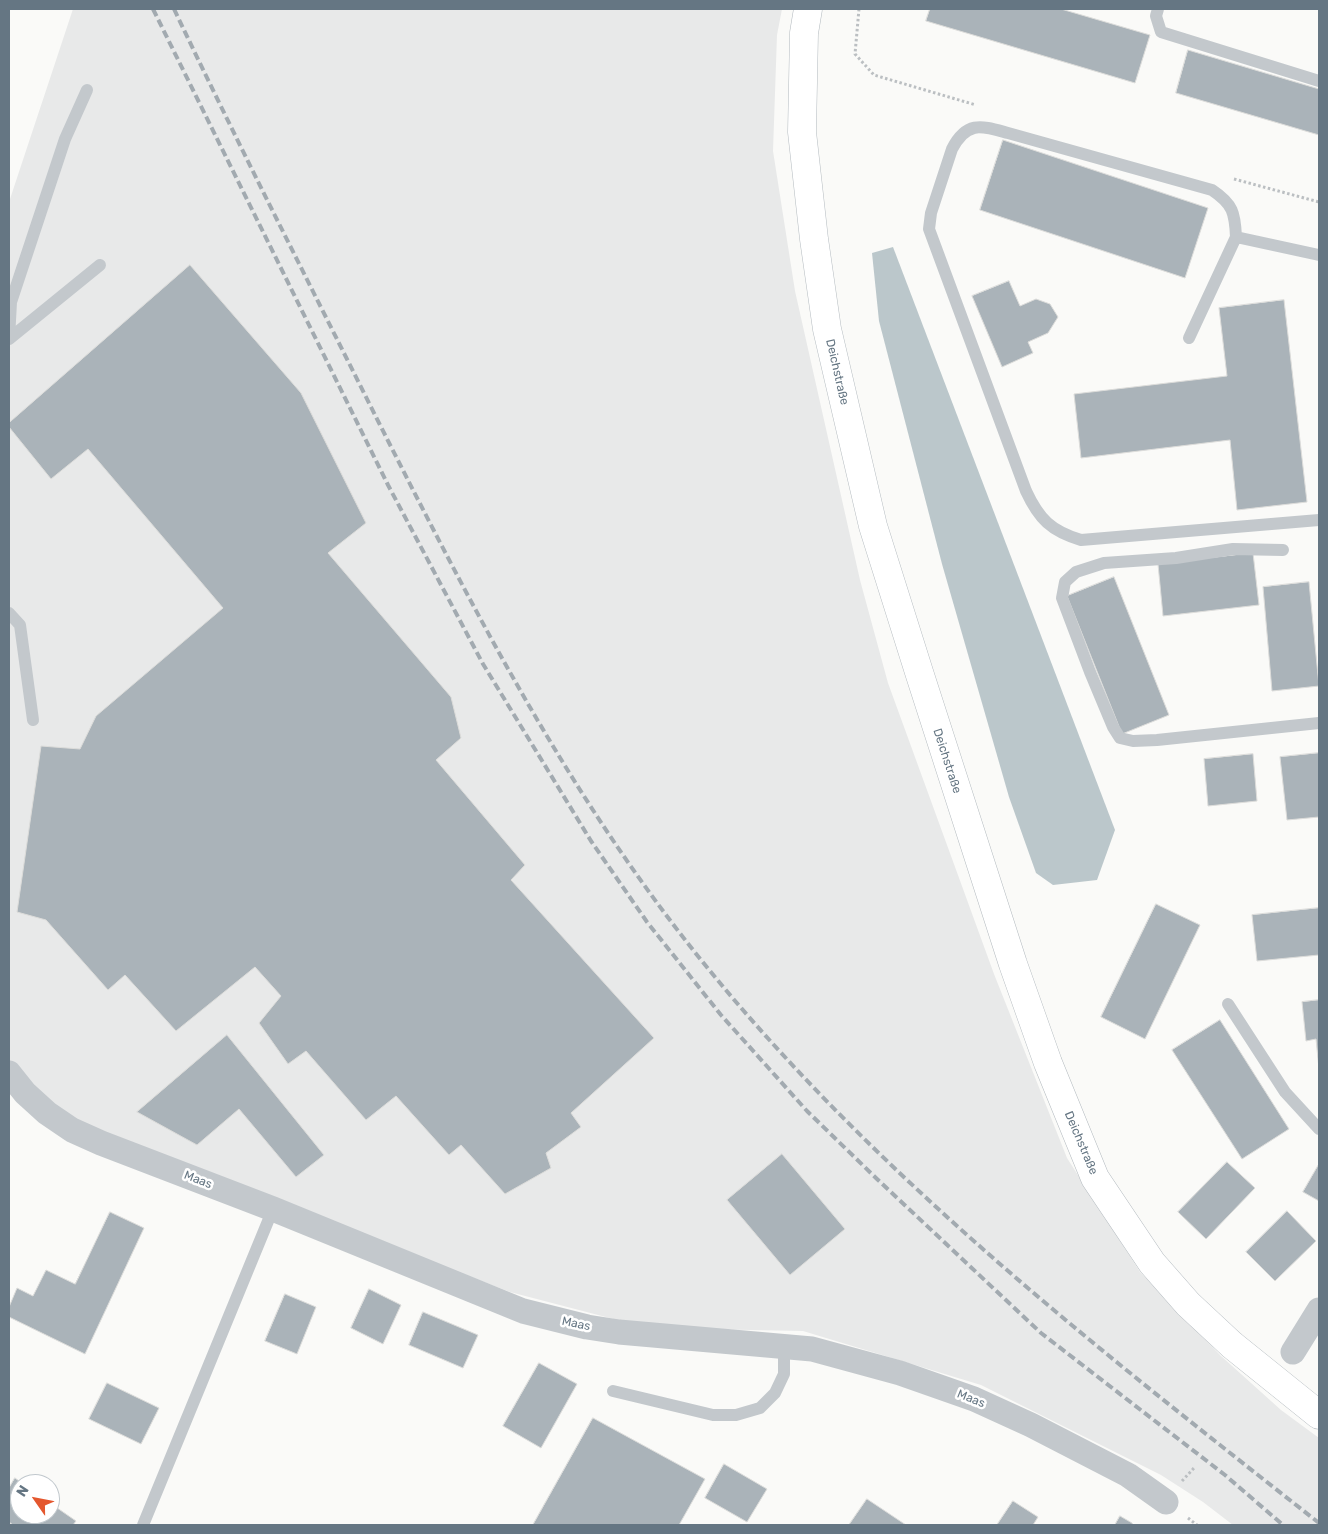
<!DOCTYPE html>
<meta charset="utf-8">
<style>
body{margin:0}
#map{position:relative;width:1328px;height:1534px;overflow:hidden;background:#fafaf8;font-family:Rubik,sans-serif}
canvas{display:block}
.frame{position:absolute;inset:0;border:10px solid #657683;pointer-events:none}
.north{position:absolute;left:10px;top:1474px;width:50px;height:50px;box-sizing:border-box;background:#fff;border:1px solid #c1c8cd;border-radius:50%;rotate:303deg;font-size:14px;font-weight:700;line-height:20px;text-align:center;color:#657683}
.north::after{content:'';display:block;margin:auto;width:18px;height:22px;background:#e4572e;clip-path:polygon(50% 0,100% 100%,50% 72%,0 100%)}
</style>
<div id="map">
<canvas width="1328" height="1534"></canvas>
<div class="frame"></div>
<div class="north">N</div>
</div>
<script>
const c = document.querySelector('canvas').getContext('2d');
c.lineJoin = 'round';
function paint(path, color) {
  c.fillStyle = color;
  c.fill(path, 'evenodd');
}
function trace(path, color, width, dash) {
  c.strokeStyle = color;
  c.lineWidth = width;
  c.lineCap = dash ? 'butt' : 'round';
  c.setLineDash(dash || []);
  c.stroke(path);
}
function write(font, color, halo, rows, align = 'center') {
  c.font = font + ' Rubik,sans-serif';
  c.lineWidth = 5;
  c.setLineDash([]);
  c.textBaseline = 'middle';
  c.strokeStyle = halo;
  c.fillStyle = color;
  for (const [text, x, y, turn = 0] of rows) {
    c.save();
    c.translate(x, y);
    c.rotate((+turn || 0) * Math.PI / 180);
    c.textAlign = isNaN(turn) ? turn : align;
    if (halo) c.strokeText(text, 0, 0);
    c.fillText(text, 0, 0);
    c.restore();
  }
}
const built = new Path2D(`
 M73,9H782L777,35L773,151L795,291L860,580L888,683L994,974L1067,1158L1140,1272L1221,1356L1281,1410L1319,1438V1525H1233L1203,1502L1161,1475L981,1385L803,1331L648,1328L510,1292L70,1122L9,1060V202Z`);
const water = new Path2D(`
 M893,247L1115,830L1097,880L1053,885L1036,873L1009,797L942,564L879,321L872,253Z`);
const building = new Path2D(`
 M930,9H1061L1150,35L1135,83L926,21Z
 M1188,50L1319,89V135L1176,93Z
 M1003,140L1208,208L1185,278L980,210Z
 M190,265L301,393L366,523L328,553L451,697L461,738L436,760L525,865L511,880L654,1038L571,1113L581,1127L546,1153L551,1168L505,1194L461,1145L449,1155L396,1096L366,1120L306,1051L288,1064L259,1023L281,996L255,967L176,1031L125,975L108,990L46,920L17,912L41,746L80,749L96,716L223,608L88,449L51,479L9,427V423Z
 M1009,281L1020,306L1036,299L1050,304L1058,317L1048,333L1028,342L1033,353L1002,367L972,296Z
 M1284,300L1307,502L1237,510L1230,440L1081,458L1074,394L1227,376L1219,308Z
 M1253,553L1259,605L1163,616L1158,564Z
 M1114,577L1169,715L1122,734L1067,596Z
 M1309,582L1319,686L1272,691L1263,587Z
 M1319,753V817L1287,820L1280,757Z
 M1253,754L1257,801L1208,806L1204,759Z
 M1156,904L1200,925L1145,1039L1101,1017Z
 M1319,908V955L1257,961L1252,915Z
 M1319,1000V1069L1316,1039L1306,1041L1302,1002Z
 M1220,1020L1289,1129L1242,1159L1172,1050Z
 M227,1035L324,1155L296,1177L239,1109L197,1145L137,1112Z
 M782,1154L845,1229L790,1275L727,1200Z
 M1227,1162L1255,1188L1206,1239L1178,1212Z
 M1319,1164V1201L1303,1192Z
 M1287,1211L1316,1241L1275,1281L1246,1252Z
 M110,1212L144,1228L85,1354L9,1317V1307L17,1288L33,1296L46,1270L75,1284Z
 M369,1289L401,1305L383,1344L351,1328Z
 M285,1294L316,1307L297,1354L265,1341Z
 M423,1312L478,1335L463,1368L409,1345Z
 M539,1363L577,1384L541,1448L503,1426Z
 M107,1383L159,1408L141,1444L89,1419Z
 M593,1418L705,1479L679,1525H533Z
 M724,1464L767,1489L747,1522L705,1498Z
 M15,1478L23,1484H20V1514H50V1503L76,1521L73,1525H13L9,1522V1488Z
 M867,1499L906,1525H849Z
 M1013,1501L1038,1517L1033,1525H997Z
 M1120,1516L1132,1523L1133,1525H1115Z`);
const path = new Path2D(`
 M859,9L855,54L874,75L976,105
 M1234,179L1319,202
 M1182,1481L1194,1468
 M1188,1518L1197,1525`);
const service = new Path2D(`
 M1158,9L1156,16L1161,32L1319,81
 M1236,237C1235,213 1233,204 1212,190L1008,133C982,126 967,120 952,149L931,213L929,229L1026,491C1039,519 1051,531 1081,540L1319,520
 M1189,338L1236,237L1319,255
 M9,339L11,302L65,139L87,90
 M9,339L100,265
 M1283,550L1233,549L1176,558L1104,563L1076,572L1065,582L1062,598L1090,672L1113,727L1120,738L1133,741L1157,740L1319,723
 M9,613L20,625L33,720
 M1228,1004L1285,1092L1319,1129
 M613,1391L713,1415H736L760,1408L775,1393L784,1374V1347
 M143,1525L273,1209`);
const minor = new Path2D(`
 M9,1073L25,1093L47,1113L72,1130L101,1143L273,1209L523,1311L587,1327L619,1332L812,1349L900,1373L974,1399L1031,1425L1128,1475L1166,1502
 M1293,1352L1319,1310`);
const secondary = new Path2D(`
 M808,9L804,33L802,132L814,239L827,329L873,526L919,672L1013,964L1048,1063L1095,1178L1152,1263L1188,1304L1232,1345L1319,1415`);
const rail = new Path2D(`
 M153,9L388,485L483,664L591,841L647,922L721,1015L807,1111L877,1179L1041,1333L1225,1475L1283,1525
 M174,9C239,146 308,281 376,417C468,599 560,780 686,941C864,1168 1094,1346 1319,1523`);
const streetNames = [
 ["Deichstraße",837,372,77],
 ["Deichstraße",947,761,72],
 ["Deichstraße",1081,1143,67],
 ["Maas",198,1180,21],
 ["Maas",576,1324,12],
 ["Maas",971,1399,22]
];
paint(built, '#e8e9e9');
paint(water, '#bbc7cb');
paint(building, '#aab3b9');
trace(building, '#dcdcda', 1);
trace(secondary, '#b3babf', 29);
trace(path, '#bbbfc2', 3, [2.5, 2.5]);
trace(service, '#c3c8cc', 12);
trace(minor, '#c3c8cc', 25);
trace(secondary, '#fff', 28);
trace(rail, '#a2aab0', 4, [8, 4]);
write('12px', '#657683', '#fff', streetNames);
</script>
